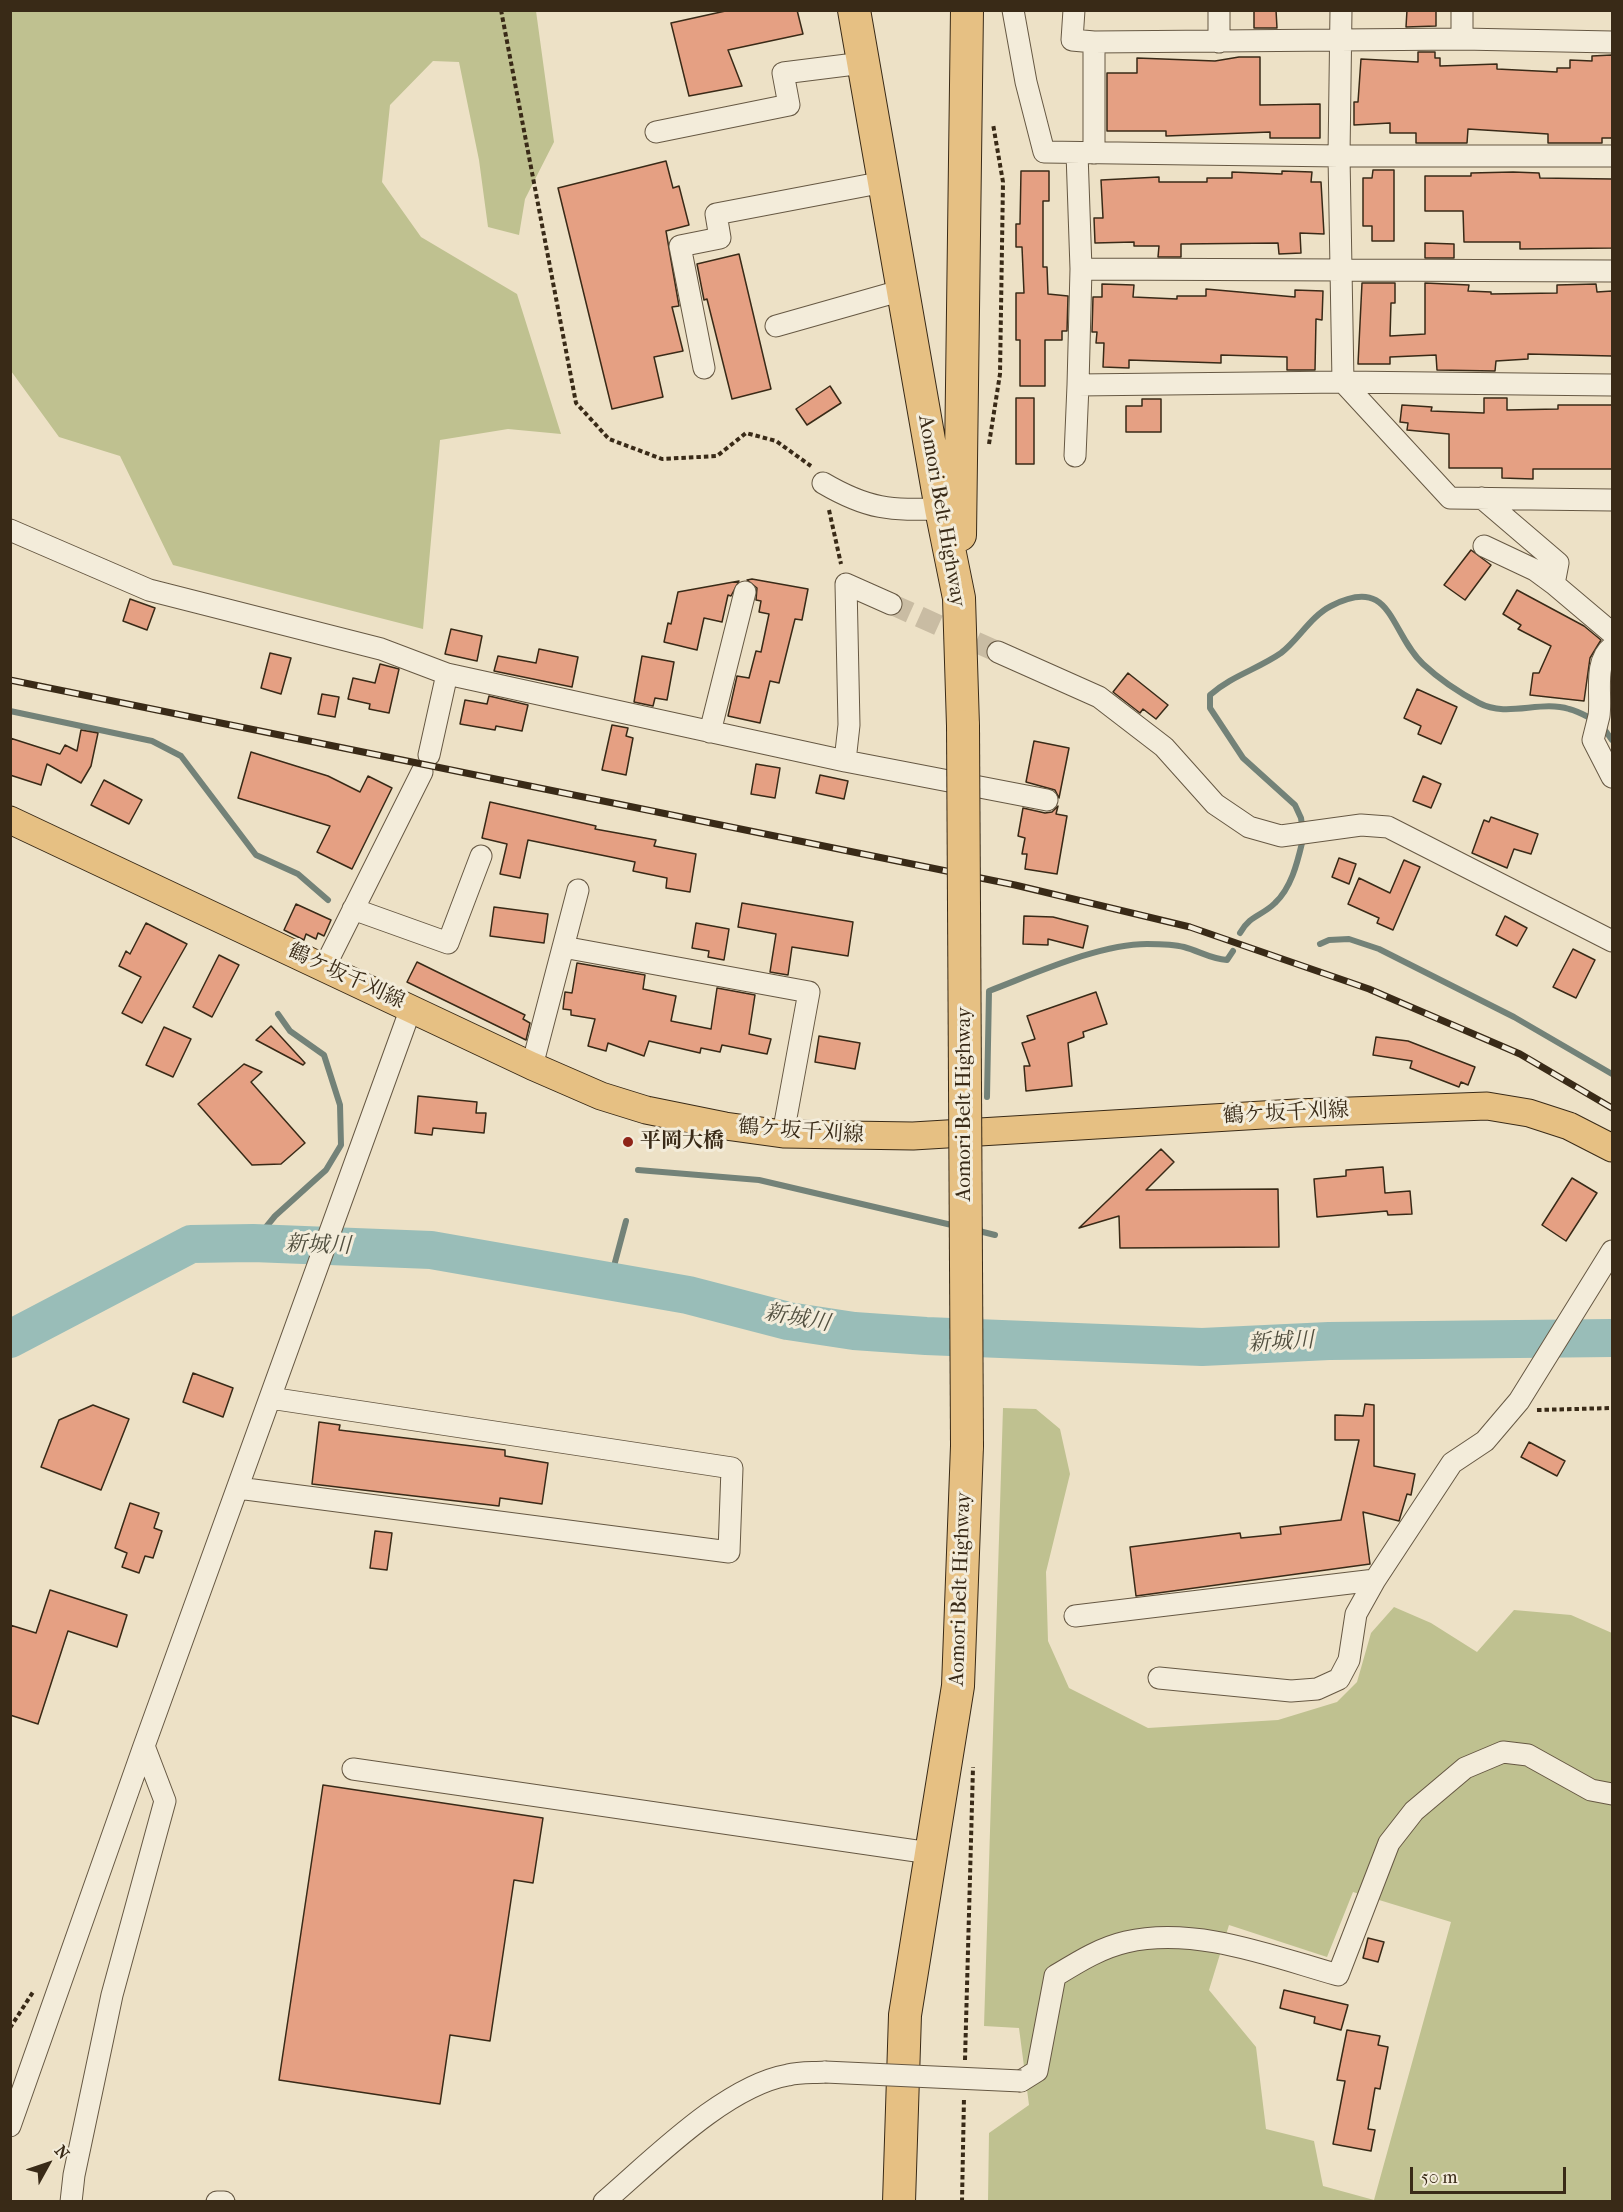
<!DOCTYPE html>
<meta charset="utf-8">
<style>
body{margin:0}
#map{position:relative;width:1623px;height:2212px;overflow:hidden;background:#ede1c6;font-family:"IM FELL French Canon",serif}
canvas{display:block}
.frame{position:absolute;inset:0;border:12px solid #392a17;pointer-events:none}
.north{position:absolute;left:18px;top:2134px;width:60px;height:60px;-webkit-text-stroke:4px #f3ecda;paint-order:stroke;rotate:50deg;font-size:16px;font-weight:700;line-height:24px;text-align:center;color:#392a17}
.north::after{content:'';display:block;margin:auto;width:21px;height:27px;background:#392a17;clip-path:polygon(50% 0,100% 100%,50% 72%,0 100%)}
.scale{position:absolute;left:1410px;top:2167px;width:156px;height:27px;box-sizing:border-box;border:3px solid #392a17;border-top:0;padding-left:8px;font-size:18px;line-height:21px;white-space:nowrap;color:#392a17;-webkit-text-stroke:4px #f3ecda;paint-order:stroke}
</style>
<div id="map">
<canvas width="1623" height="2212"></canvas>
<div class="frame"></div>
<div class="north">N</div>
<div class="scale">50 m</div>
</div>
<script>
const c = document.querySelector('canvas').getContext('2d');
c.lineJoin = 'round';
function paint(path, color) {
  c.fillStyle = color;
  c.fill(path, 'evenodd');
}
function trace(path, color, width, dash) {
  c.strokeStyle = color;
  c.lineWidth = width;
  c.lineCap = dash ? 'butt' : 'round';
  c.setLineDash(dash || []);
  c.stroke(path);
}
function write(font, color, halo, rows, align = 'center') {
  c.font = font + ' "IM FELL French Canon","Noto Serif JP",serif';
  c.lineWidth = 6;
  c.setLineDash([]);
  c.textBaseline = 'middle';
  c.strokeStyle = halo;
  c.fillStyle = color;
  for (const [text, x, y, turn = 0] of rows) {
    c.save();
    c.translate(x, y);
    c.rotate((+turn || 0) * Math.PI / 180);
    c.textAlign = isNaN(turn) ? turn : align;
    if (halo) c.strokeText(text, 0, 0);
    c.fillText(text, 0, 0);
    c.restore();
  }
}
const green = new Path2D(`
 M10,11H536L554,142L525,199L519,235L488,227L479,160L459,62L433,61L390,105L382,182L421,237L517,294L561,434L508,429L440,440L423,629L173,565L120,456L59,437L11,371Z
 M1003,1408L1036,1409L1060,1429L1070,1474L1046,1572L1048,1641L1069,1688L1148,1728L1278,1720L1337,1702L1357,1682L1371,1633L1394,1607L1431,1623L1477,1652L1514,1610L1571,1615L1612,1633V2201H988L989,2133L1029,2105L1019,2028L984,2026ZM1353,1892L1451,1922L1374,2200L1323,2186L1314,2141L1266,2129L1256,2047L1209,1990L1229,1925L1327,1957Z`);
const stream = new Path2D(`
 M10,711L152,741L181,756L256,855L298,874L328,900
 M1602,726L1612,740
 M1302,825L1301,818L1295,805L1243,758L1210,708V695C1231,676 1258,669 1281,653C1298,640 1311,616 1331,606C1393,574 1389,632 1423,664C1438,678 1460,693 1479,703C1507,718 1540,700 1569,709C1578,711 1586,716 1594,720
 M1240,933C1250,915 1262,916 1275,903C1291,888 1297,864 1302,843
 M1320,944L1329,940L1349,939L1379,949L1514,1017L1612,1074
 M987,1097L989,991C1034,974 1099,944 1147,944C1158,944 1173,944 1184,947C1199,951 1211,959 1227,960L1233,951
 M638,1170L759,1180L956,1226
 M975,1230L995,1235
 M253,1243L275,1216L326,1170L341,1145L340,1105L324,1055L290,1031L278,1014
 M610,1281L626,1221`);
const river = new Path2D(`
 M10,1339L191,1244L253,1243L431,1250L688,1295L788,1321L854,1331L926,1336L1202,1347L1329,1341L1612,1338`);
const building = new Path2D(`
 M730,10H797L803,34L728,50L742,86L689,96L671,23Z
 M1254,10H1276L1277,28H1254Z
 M1407,10H1436V26L1406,27Z
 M1418,52H1435V58H1440V66L1497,64V69L1557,72V68H1570V60L1592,61V56L1612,55V138H1602V143H1548V134L1468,129L1467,143H1416V133H1390V123L1354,125V102H1358L1361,59L1418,62Z
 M1239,57H1260V105L1320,104V138H1270V132L1166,136V131H1107V73H1137V58L1215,61Z
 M666,161L673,188L679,186L689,225L666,231L679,306L672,307L683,351L654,357L663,397L612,409L558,188Z
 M1373,170H1394V241H1372V226H1363V178H1372Z
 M1021,171H1049V201H1043V267H1047L1048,294L1068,296L1067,331H1062V340H1045V386H1020V340H1016V293H1024L1022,247H1016V224H1020Z
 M1282,171L1312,172L1311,182H1321L1324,234L1300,233L1301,253L1279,254L1278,243L1181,244V257H1158L1159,246H1134V242L1095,243L1094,218H1103L1101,180L1159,177V182H1207V178H1232V172L1282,174Z
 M1513,172L1539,173L1540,178L1612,179V248L1520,249V242H1464L1463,211H1425V176H1471V173Z
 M1425,243L1454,244V258H1425Z
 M739,254L771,389L732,399L707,299L704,300L697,264Z
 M1362,283H1395V303H1391L1390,336L1425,334V283L1469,285L1468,291L1491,292V294L1557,293V285L1596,284L1597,292L1612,291V356L1528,354V359L1496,361L1495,371L1437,370L1436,355L1390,357V364H1358Z
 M1102,284L1134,285L1133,297L1177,299V296H1206V289L1295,297V290L1323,291L1322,320L1316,319L1315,370H1287V357L1221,355V363L1129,360V368L1103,367L1104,343H1096L1097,332H1092L1093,297H1102Z
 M830,386L841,403L807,425L796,409Z
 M1016,398H1034V464H1016Z
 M1484,398H1507V410L1558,409V405H1612V469H1533V479L1502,478V468H1449V434L1407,430L1408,423L1400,422L1402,405L1432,407L1431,411L1484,413Z
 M1142,399H1161V432H1126V406H1142Z
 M1471,550L1491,565L1465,600L1444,585Z
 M752,579L808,589L802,620L795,619L779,683L770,681L760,723L728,716L737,676L749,678L756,651L761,652L769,614L759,612L761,601L756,600L757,588L747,580Z
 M739,581L731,596L728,595L722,622L704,618L697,650L664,642L668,623L671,624L678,592Z
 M1517,590L1584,626L1601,640L1590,658L1584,701L1530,695L1533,673H1539L1551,646L1518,629L1521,625L1503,614Z
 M130,599L155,608L147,630L123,621Z
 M451,629L482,636L477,661L445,654Z
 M539,649L578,657L572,687L494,671L498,656L536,663Z
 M270,653L291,658L281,694L261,688Z
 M642,656L674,662L667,700L655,698L653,706L634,702Z
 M380,664L399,669L389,713L369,709L370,704L348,699L353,678L375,683Z
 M1128,673L1168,705L1156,719L1143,709L1140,713L1113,692Z
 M1417,689L1457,707L1441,744L1418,734L1421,726L1404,718Z
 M322,694L339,697L335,717L318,714Z
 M489,696L528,705L522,731L496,726L495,730L460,724L465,700L487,704Z
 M612,725L628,728L626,736L633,738L626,775L602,770Z
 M81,730L98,733L91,766L81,783L47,764L41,785L10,775V738L60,754L65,745L77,751Z
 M1034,741L1069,748L1059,798L1055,790L1026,782Z
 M251,752L328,776L360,792L368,776L392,788L352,869L317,852L330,826L238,798Z
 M756,764L780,768L775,798L751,794Z
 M820,775L848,781L844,799L816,793Z
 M1423,776L1441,784L1431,808L1413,801Z
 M104,780L142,800L129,824L91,805Z
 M490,802L596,826L595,829L656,840L654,846L696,854L690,892L666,888L667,878L633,871L635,862L528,840L520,878L500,874L507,844L482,838Z
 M1058,806L1056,814L1067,816L1057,874L1025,869L1027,854H1022L1025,838L1018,836L1023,808L1045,813L1052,812Z
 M1491,817L1538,834L1531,854L1514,849L1507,868L1472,853L1484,820L1489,822Z
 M1339,858L1356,864L1349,884L1332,877Z
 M1404,860L1420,867L1393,930L1377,923L1379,918L1348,904L1359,878L1390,893Z
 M742,903L853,922L848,956L792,947L788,975L770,972L776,934L738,927Z
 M296,904L331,920L324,936L318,933L316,939L306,934L304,940L284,930Z
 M494,907L548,914L544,943L490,936Z
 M1024,916L1053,917L1088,926L1083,948L1048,939V945L1023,944Z
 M1505,916L1527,928L1517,946L1496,935Z
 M146,923L187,944L142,1023L122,1013L141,977L119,966L126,951L130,954Z
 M696,923L729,929L724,960L708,957L709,951L692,948Z
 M1573,949L1595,960L1576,998L1553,987Z
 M219,955L239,965L212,1017L193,1007Z
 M417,962L525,1015L523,1019L530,1023L526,1040L407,982Z
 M577,963L645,975L643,989L676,996L671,1021L711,1029L717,988L755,995L749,1034L771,1039L767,1054L722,1045L720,1052L701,1048L700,1053L649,1041L644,1056L608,1043L606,1051L588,1046L595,1019L571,1015V1010L563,1009L565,992L572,993Z
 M1096,992L1107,1024L1083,1032L1084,1037L1068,1043L1072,1086L1026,1091L1024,1066H1030L1022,1043L1035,1039L1027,1016Z
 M271,1026L305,1063L303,1065L256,1040Z
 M164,1027L191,1039L173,1077L146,1065Z
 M819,1036L860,1043L855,1069L815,1062Z
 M1376,1037L1408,1041L1475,1067L1468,1085L1461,1082L1459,1087L1410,1068L1412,1061L1373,1055Z
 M244,1064L262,1072L251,1082L305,1143L281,1164L252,1165L198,1104Z
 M418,1096L477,1102L476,1113H486L484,1133L433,1128L432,1135L415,1133Z
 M1161,1149L1174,1162L1146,1190L1278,1189L1279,1247L1120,1248L1119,1216L1079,1228Z
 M1383,1167L1385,1193L1410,1191L1412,1214L1388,1215L1387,1211L1317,1217L1314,1179L1346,1176V1170Z
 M1572,1178L1597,1193L1566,1241L1542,1225Z
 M193,1373L233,1388L223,1417L183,1402Z
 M1365,1404L1374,1405V1466L1415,1474L1411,1495L1407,1494L1399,1521L1363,1512L1370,1564L1136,1596L1130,1547L1240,1533L1241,1538L1281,1534L1280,1527L1341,1520L1359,1440H1335V1415L1363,1416Z
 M93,1405L129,1419L101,1490L41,1467L59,1420Z
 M319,1422L340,1425L339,1430L505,1450V1456L548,1463L542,1504L500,1498L499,1506L312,1484Z
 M1529,1442L1565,1461L1557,1476L1521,1457Z
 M130,1503L159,1513L154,1528L162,1531L153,1558L145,1556L139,1573L122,1567L127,1553L115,1548Z
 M375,1531L392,1533L387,1570L370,1568Z
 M50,1590L127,1615L117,1647L68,1631L38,1724L10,1715V1625L36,1633Z
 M323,1785L543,1818L533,1883L514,1880L490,2041L450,2035L440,2104L279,2080Z
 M1368,1938L1384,1942L1378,1962L1363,1958Z
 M1284,1990L1348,2005L1341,2030L1314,2023L1315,2017L1280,2008Z
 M1347,2030L1380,2036L1378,2045L1388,2047L1380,2089L1375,2088L1368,2129L1375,2130L1371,2151L1333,2144L1345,2081L1337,2080Z`);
const minorTunnel = new Path2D(`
 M891,604L998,652`);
const path = new Path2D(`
 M501,10L576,403L609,439L662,459L717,456L746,433L776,441L811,466
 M989,444L1000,374L1003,182L993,124
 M829,510L841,564
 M1537,1410L1612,1408
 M10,2028L33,1992
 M965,2060L973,1767
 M962,2202L964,2097`);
const minor = new Path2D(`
 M1013,10L1026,82L1044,152L1339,156H1612
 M1074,10L1072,40L1094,42L1462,39L1612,42
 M1341,10L1339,156L1343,382L1450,498L1612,500
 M1462,39V10
 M1219,42V10
 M656,132L789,105L783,73L863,63
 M1077,153L1081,269L1078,385L1343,382L1612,385
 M1094,153V42
 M1081,269L1612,271
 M776,326L903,290
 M704,368L680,246L720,238L716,214L884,182
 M1075,456L1078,385
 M823,483C869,510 890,510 941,509
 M1482,498L1558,563L1554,584L1612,633
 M10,530L149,590L381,649L447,674L845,761L849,725L846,584L891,604
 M1484,546L1535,570L1554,584
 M1612,647C1593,662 1602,695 1599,716C1597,724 1595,732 1593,740L1612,777
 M998,652L1099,697L1164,747L1215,804L1249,827L1281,836L1361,825L1388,827L1612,941
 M710,732L745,592
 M429,755L447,674
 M845,761L1047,800
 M353,909L448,943L481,856
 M563,947L809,992L783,1134
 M324,968L422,772
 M532,1066L578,890
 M238,1488L729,1552L732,1468L270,1398
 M1075,1616L1375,1580
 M1159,1678L1291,1691L1317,1689L1339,1679L1349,1660L1356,1614L1375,1580L1452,1463L1485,1441L1519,1401L1612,1251
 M353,1769L930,1853
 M1021,2081L1037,2071L1055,1976C1078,1962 1100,1948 1126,1942C1195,1926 1271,1956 1338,1975L1389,1843L1414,1811L1465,1768L1503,1752L1528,1755L1591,1790L1612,1794
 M10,2126L144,1746L411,1008
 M71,2202L74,2175L112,1995L165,1801L144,1746
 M217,2202H224
 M604,2202C653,2160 725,2086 788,2075C800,2072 813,2073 825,2072`);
const major = new Path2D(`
 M10,820L532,1066L601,1096L646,1110L725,1126L783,1134L913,1136L1296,1113L1487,1106L1529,1113L1569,1126L1612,1148`);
const highway = new Path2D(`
 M854,10L941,509L959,598L963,726
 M960,535L967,10
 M899,2202L905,2015L958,1686L967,1446`);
const rail = new Path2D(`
 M10,680L1015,885L1190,927L1369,989L1520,1054L1612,1108`);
const minorBridge = new Path2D(`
 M825,2072L1021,2081`);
const highwayBridge = new Path2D(`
 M963,726L967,1446`);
const markers = [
 [628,1142,6,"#8f2418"]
];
const streetNames = [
 ["Aomori Belt Highway",941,511,80],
 ["鶴ケ坂千刈線",346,977,25],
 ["Aomori Belt Highway",965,1104,-90],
 ["鶴ケ坂千刈線",1286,1114,-3],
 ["鶴ケ坂千刈線",801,1132,4],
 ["Aomori Belt Highway",961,1589,-88]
];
const poiNames = [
 ["平岡大橋",640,1142]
];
const waterNames = [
 ["新城川",318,1246,2],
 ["新城川",797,1319,10],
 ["新城川",1281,1343,-3]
];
paint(green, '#bfc190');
trace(stream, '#738278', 6);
trace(river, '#99bdb8', 38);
paint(building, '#e5a083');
trace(building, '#392a17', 1.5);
trace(minorTunnel, '#c9bca3', 21, [21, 10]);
trace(minor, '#665843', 23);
trace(major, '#392a17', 29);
trace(highway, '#392a17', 34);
trace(path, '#392a17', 4, [4.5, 3]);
trace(minor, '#f3ecda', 21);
trace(major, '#e6c083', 27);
trace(highway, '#e6c083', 32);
trace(rail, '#392a17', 7);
trace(rail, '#f3ecda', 4.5, [14]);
trace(minorBridge, '#665843', 23, []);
trace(highwayBridge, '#392a17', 34, []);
trace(minorBridge, '#f3ecda', 21);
trace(highwayBridge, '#e6c083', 32);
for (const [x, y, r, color] of markers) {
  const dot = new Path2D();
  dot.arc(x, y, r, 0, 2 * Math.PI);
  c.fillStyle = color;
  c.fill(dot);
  trace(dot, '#f3ecda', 2);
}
write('21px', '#392a17', '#f3ecda', streetNames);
write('bold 21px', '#392a17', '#f3ecda', poiNames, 'left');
write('italic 22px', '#514f3f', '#f3ecda', waterNames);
</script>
